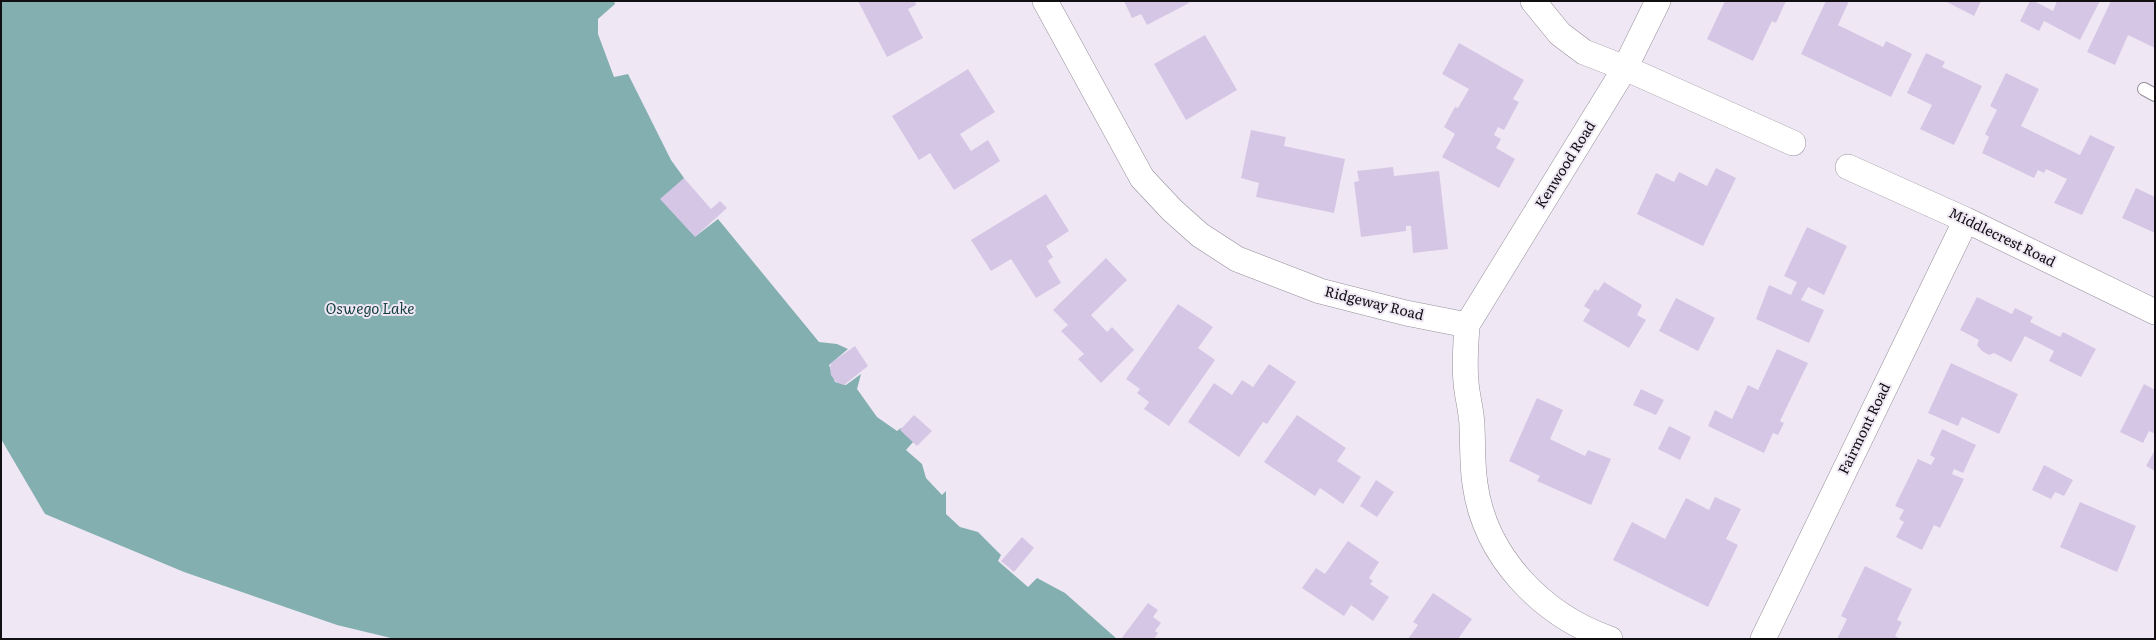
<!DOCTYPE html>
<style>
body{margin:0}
#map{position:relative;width:2156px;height:640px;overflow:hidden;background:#efe8f4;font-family:Literata,serif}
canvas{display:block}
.frame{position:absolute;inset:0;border:2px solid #110f12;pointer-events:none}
</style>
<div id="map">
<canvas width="2156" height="640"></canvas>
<div class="frame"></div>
</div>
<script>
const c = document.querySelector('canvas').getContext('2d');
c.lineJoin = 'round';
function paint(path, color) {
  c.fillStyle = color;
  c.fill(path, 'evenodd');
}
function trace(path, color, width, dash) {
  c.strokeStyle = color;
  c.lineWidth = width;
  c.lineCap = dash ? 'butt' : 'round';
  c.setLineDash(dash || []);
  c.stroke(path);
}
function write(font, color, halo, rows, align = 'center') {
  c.font = font + ' Literata,serif';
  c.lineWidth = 4;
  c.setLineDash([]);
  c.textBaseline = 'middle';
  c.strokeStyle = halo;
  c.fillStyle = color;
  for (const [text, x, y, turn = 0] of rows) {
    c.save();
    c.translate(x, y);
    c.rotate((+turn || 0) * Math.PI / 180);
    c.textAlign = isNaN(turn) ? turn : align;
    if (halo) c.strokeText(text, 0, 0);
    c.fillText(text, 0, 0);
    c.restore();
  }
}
const water = new Path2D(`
 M1,1H614L615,4L598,19V34L614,77L628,74L671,160L684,178L696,236L718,219L819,342L837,344L848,349L829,365L835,382L846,385L861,374L857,389L877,417L897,431L901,428L914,441L906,450L922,464L926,478L942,495L946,491V514L960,527L978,532L1001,555L998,561L1028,587L1037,578L1065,593L1117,639H395L337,625L184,572L45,514L1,439Z`);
const building = new Path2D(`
 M858,1H915L916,5L908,9L923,38L887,57Z
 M1124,1H1188L1189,3L1147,25L1141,14L1132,18Z
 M1725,1H1786L1776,23L1772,21L1753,61L1707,39Z
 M1826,1H1849L1838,25L1883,47L1886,41L1912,54L1891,97L1801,54Z
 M1945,1H1981L1974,16Z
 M2030,1H2034L2053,11L2057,1H2100L2080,40L2044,21L2039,31L2020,21Z
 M2111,1H2155V48L2128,35L2115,65L2087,52Z
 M1205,35L1237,90L1186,120L1154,64Z
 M1459,43L1524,80L1513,99L1519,102L1504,130L1498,127L1494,135L1501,139L1496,148L1515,159L1499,188L1442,157L1455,134L1444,127L1455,107L1458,108L1469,89L1442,74Z
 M1926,53L1945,62L1942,67L1982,86L1954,145L1920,129L1932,105L1907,93Z
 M968,69L995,112L960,134L971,151L988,140L1000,161L954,190L930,153L919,160L892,116Z
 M2006,73L2039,89L2021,126L2080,155L2090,135L2115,147L2082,215L2054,203L2067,179L2046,169L2044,173L2038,170L2034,178L1982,153L1989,137L1985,134L1997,110L1990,106Z
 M1251,130L1286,137L1284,146L1345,159L1334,213L1256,197L1259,183L1241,178Z
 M1393,167L1394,176L1439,171L1448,249L1413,253L1411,226H1406V231L1361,237L1354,182L1359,181L1357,171Z
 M1716,168L1736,178L1703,246L1637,214L1656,173L1674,182L1679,172L1707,186Z
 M684,178L711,209L720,201L727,208L695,237L660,199Z
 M2136,188L2155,197V233L2122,218Z
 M1046,194L1069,231L1046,246L1053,257L1048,261L1061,283L1036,298L1011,259L991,271L971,240Z
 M1807,227L1847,246L1824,295L1808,287L1801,300L1824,310L1809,343L1756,319L1769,285L1791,295L1797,282L1784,276Z
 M1106,258L1127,280L1091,315L1107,332L1112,327L1134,350L1101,383L1078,359L1084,354L1061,331L1068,325L1053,310Z
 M1604,282L1642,305L1637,315L1646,320L1629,348L1583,321L1590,310L1584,306L1595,289L1598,291Z
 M1977,297L2012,314L2015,308L2033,317L2030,322L2060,337L2063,332L2096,349L2081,377L2049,361L2054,351L2025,336L2011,362L1994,353L1989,355L1982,351L1977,345L1979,340L1960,330Z
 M1676,298L1715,318L1698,351L1659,331Z
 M1178,304L1213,327L1198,348L1215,360L1169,426L1144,409L1149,402L1137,393L1140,389L1126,379Z
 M855,346L868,366L844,385L836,382L831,375L830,368L831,363Z
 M1777,349L1808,363L1780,421L1784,423L1778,435L1773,433L1764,453L1708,426L1715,410L1732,419L1748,385L1758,390Z
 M1951,363L2018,394L1999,434L1962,417L1958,426L1928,413Z
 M1269,364L1296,382L1267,424L1263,422L1239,457L1188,422L1214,383L1232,395L1242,380L1253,387Z
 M2144,384L2155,390V434L2149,431L2143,443L2120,432Z
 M1641,389L1664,400L1656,415L1633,405Z
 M1537,398L1563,410L1550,439L1585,456L1588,450L1611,459L1591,505L1537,481L1540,476L1509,461Z
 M914,415L932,431L917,446L900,430Z
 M1297,415L1346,448L1337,461L1361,477L1343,504L1320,488L1315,496L1264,462Z
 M1669,426L1691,437L1680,460L1658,449Z
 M1942,429L1976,445L1963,473L1954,469L1952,474L1964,479L1940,528L1934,525L1922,550L1896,537L1904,522L1899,519L1904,510L1895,506L1918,459L1931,465L1935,458L1930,455Z
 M2155,450V471L2146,466Z
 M2044,465L2073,480L2064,496L2055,492L2051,499L2032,490Z
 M1376,480L1394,492L1377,517L1360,506Z
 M1715,497L1741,509L1726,539L1738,545L1708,607L1613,560L1632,522L1665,539L1686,498L1709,510Z
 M2080,502L2136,526L2117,572L2060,547Z
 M1022,537L1034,548L1014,572L1001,561Z
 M1348,541L1379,562L1369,578L1373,581L1370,584L1389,597L1373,621L1351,605L1344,616L1302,588L1316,568L1325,574Z
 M1865,566L1912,589L1897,620L1902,622L1895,636L1901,639H1837L1847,619L1841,616Z
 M1433,593L1472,619L1458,639H1408L1418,625L1413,622Z
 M1148,603L1158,610L1153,617L1161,623L1155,631L1158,633L1154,639H1121Z`);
const lane = new Path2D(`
 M2144,89L2155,95`);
const street = new Path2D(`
 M1045,1L1142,178L1172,210L1200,235L1237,259L1320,291L1406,313L1467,325
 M1533,1L1560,34L1584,52L1625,68L1793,143
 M1848,167L1966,220L2155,312
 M1467,325C1466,343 1464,363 1466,382C1467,397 1472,412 1472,427C1473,446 1472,464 1475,484C1485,557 1542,615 1610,639
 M1467,325L1625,68L1658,1
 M1763,639L1966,220`);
const streetNames = [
 ["Kenwood Road",1566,165,-58],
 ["Middlecrest Road",2002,238,26],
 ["Ridgeway Road",1374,304,14],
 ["Fairmont Road",1865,429,-64]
];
const waterNames = [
 ["Oswego Lake",370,310]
];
paint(water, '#84afb1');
paint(building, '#d5c6e5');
trace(lane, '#968f9a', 14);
trace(street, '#968f9a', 26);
trace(lane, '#fff', 12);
trace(street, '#fff', 25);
write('14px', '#110f12', '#efe8f4', streetNames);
write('italic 15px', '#143e40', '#efe8f4', waterNames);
</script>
